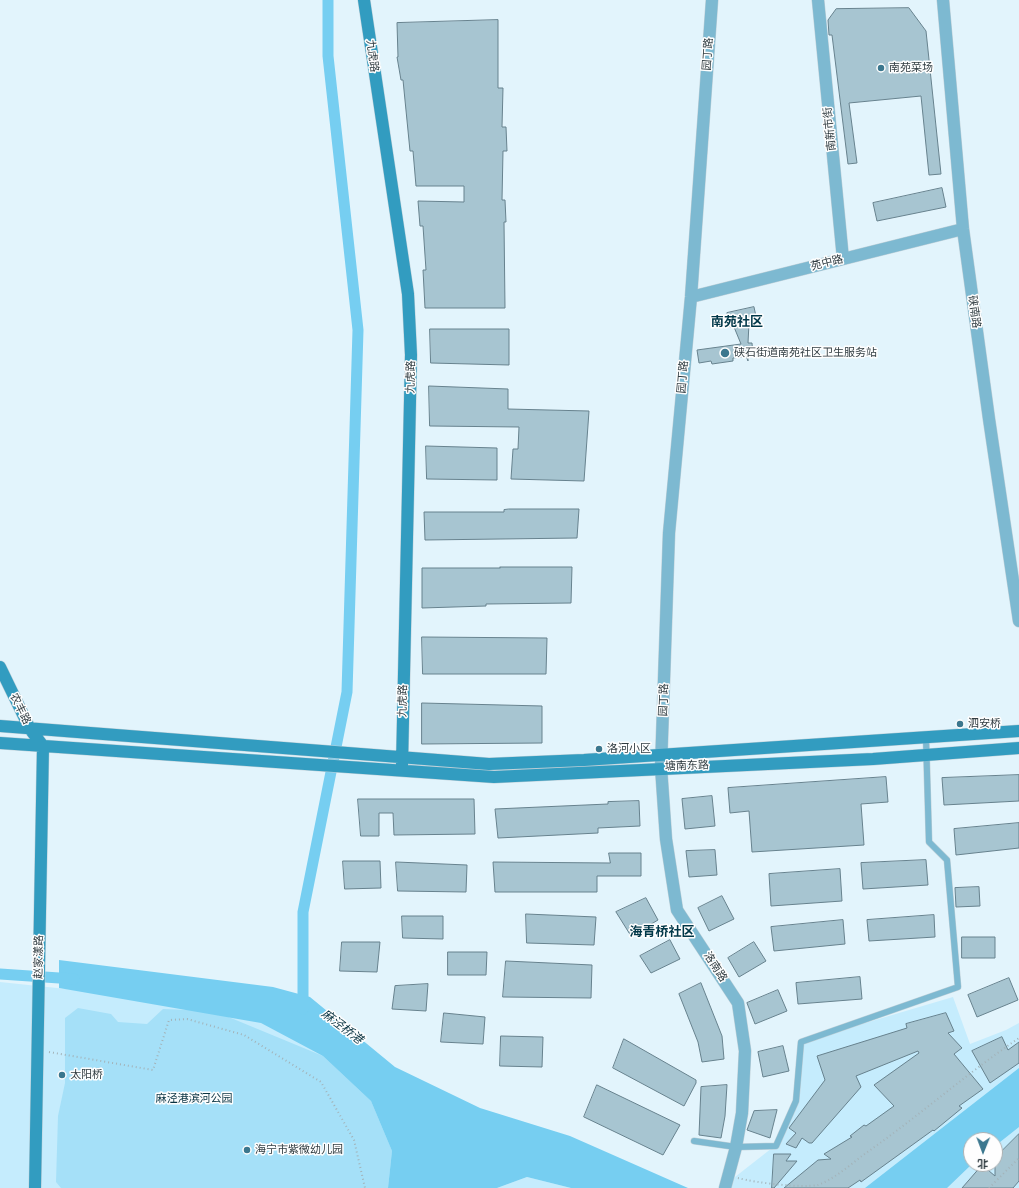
<!DOCTYPE html>
<meta charset="utf-8">
<style>
body{margin:0}
#map{position:relative;width:1019px;height:1188px;overflow:hidden;background:#e2f4fc;font-family:"Fira Sans","Noto Sans SC",sans-serif}
canvas{display:block}
.north{position:absolute;left:963px;top:1132px;width:40px;height:40px;box-sizing:border-box;background:#fefefe;border:1px solid #acb1b3;border-radius:50%;rotate:181deg;font-size:11px;font-weight:700;line-height:16px;text-align:center;color:#313d42}
.north::after{content:'';display:block;margin:auto;width:14px;height:18px;background:#3b778e;clip-path:polygon(50% 0,100% 100%,50% 72%,0 100%)}
</style>
<div id="map">
<canvas width="1019" height="1188"></canvas>
<div class="north">北</div>
</div>
<script>
const c = document.querySelector('canvas').getContext('2d');
c.lineJoin = 'round';
function paint(path, color) {
  c.fillStyle = color;
  c.fill(path, 'evenodd');
}
function trace(path, color, width, dash) {
  c.strokeStyle = color;
  c.lineWidth = width;
  c.lineCap = dash ? 'butt' : 'round';
  c.setLineDash(dash || []);
  c.stroke(path);
}
function write(font, color, halo, rows, align = 'center') {
  c.font = font + ' "Fira Sans","Noto Sans SC",sans-serif';
  c.lineWidth = 3;
  c.setLineDash([]);
  c.textBaseline = 'middle';
  c.strokeStyle = halo;
  c.fillStyle = color;
  for (const [text, x, y, turn = 0] of rows) {
    c.save();
    c.translate(x, y);
    c.rotate((+turn || 0) * Math.PI / 180);
    c.textAlign = isNaN(turn) ? turn : align;
    if (halo) c.strokeText(text, 0, 0);
    c.fillText(text, 0, 0);
    c.restore();
  }
}
const built = new Path2D(`
 M0,982L303,1014L392,1082L409,1188H0Z
 M953,997L970,1044L1006,1030L1019,1023V1188H725L726,1184L781,1141L796,1101L801,1042ZM971,1140H995V1164H971Z
 M527,1177L571,1188H497Z`);
const green = new Path2D(`
 M78,1008L111,1014L118,1022L147,1024L163,1009L214,1011L323,1056L371,1101L392,1151L388,1188H61L56,1182L58,1116L65,1083V1018Z`);
const water = new Path2D(`
 M59,960L273,987L310,997L395,1067L480,1108L570,1136L688,1188H571L527,1177L497,1188H388L392,1151L371,1101L323,1056L261,1023L59,988Z
 M1019,1068V1127L995,1146V1140H971L972,1164L947,1188H865Z`);
const canal = new Path2D(`
 M0,974L74,979
 M303,1009V912L347,692L358,330L328,56V0`);
const building = new Path2D(`
 M909,8L926,31L941,174L929,175L921,96L849,103L857,163L848,164L832,35H829L828,20L836,9Z
 M498,20V88H503L502,127H506L507,151H503L502,200H505L506,222H504L505,308H425L423,270H426L423,226H420L418,201L464,202V186H416L413,151H410L403,80H401L397,57H398L397,23Z
 M942,188L946,207L877,221L873,203Z
 M754,307L757,321L749,323L748,343H752L753,355L748,356V361L746,356L733,358V361L712,364L711,361L699,363L697,350L741,344L734,327H730L727,313Z
 M430,329H509V365L431,363Z
 M429,386L508,389V409L589,411L584,481L511,479L513,449H518L519,427L430,426Z
 M426,446L497,448V480L427,479Z
 M509,509H579L577,538L425,540L424,512H504V510Z
 M500,567H572L571,603L486,604V606L422,608V568H500Z
 M422,637L547,638L546,674H423Z
 M422,703L542,706V743L422,744Z
 M1019,775V801L944,805L942,778Z
 M886,777L888,802L861,804L864,845L752,852L749,811L730,813L728,788Z
 M712,796L715,826L685,829L682,799Z
 M358,799H474L475,834L394,835L393,813H379V836H361Z
 M639,801L640,826L598,828V833L498,838L495,809L608,804V802Z
 M1019,823V848L956,855L954,829Z
 M715,850L717,875L689,877L686,851Z
 M609,853H641V876H597V892H495L493,862L610,863Z
 M926,860L928,885L863,889L861,863Z
 M343,861H380L381,888L345,889Z
 M396,862L467,865L466,892L398,891Z
 M840,869L842,901L771,906L769,874Z
 M979,887L980,906L956,907L955,888Z
 M722,896L734,919L709,931L698,908Z
 M646,898L658,920L631,936L616,912Z
 M526,914L596,917L594,945L527,943Z
 M934,915L935,937L869,941L867,920Z
 M402,916H443V939L403,938Z
 M843,920L845,944L774,951L771,927Z
 M962,937H995V958H962Z
 M670,940L680,959L651,973L640,956Z
 M342,942H380L377,972L340,971Z
 M754,942L766,961L739,977L728,958Z
 M448,952H487L486,975H448Z
 M506,961L592,965L591,998L503,997Z
 M860,977L862,999L798,1004L796,983Z
 M1009,978L1018,1000L977,1017L968,995Z
 M701,983L722,1036L724,1059L702,1062L698,1042L679,994Z
 M428,984L426,1011L392,1009L395,986Z
 M778,990L787,1011L755,1024L747,1003Z
 M444,1013L485,1017L483,1044L441,1042Z
 M946,1013L954,1031L948,1033L962,1048L954,1054L983,1089L959,1106L962,1108L934,1131L933,1130L861,1182L860,1180L848,1188H784L818,1160L831,1159L824,1154L852,1137L850,1136L864,1125L866,1126L894,1106L874,1085L919,1053L918,1051L856,1076L861,1087L812,1143H809L802,1138L796,1148L786,1144L796,1133L789,1128L825,1080L817,1056L907,1028L906,1024Z
 M501,1036L543,1037L542,1067L500,1066Z
 M1002,1037L1008,1050L1019,1042V1063L990,1083L972,1051Z
 M624,1039L696,1080V1083L684,1106L613,1068Z
 M783,1046L789,1071L763,1077L758,1052Z
 M597,1085L680,1125L663,1155L584,1117Z
 M727,1085L725,1116L721,1138L699,1135L701,1087Z
 M777,1110L770,1138L747,1130L754,1111Z
 M1019,1134V1181L1013,1188H962L982,1165L995,1176V1158Z
 M774,1154H791L786,1161H797L774,1188H772Z`);
const path = new Path2D(`
 M49,1052L153,1070L169,1020L187,1019L244,1035L321,1082L354,1140L365,1188
 M738,1178C757,1183 800,1188 818,1185C836,1178 851,1164 866,1153C919,1116 966,1074 1019,1038
 M989,1188L1019,1158`);
const lane = new Path2D(`
 M694,1141L736,1147L776,1146L796,1101L801,1042L958,987L947,860L929,842L926,738`);
const street = new Path2D(`
 M712,0L691,297L669,533L661,767L666,839L677,910L738,1003L745,1051L742,1113L736,1147L725,1188
 M818,0L843,259
 M943,0L963,229L989,419L1019,621
 M691,297L963,229`);
const secondary = new Path2D(`
 M364,0L408,294L411,355L402,765
 M0,667L30,729L43,746L35,1188
 M0,726L489,764L584,760L1019,731
 M0,743L494,777L873,759L1019,748`);
const markers = [
 [881,68,4,"#3b778e"],
 [725,353,5,"#3b778e"],
 [960,724,4,"#3b778e"],
 [599,749,4,"#3b778e"],
 [62,1075,4,"#3b778e"],
 [247,1150,4,"#3b778e"]
];
const streetNames = [
 ["园丁路",708,54,-86],
 ["九虎路",372,56,82],
 ["南新市街",830,129,-96],
 ["苑中路",827,263,-14],
 ["硖南路",974,312,82],
 ["九虎路",411,377,-89],
 ["园丁路",683,377,-85],
 ["园丁路",664,700,-88],
 ["九虎路",403,701,-89],
 ["农丰路",20,709,64],
 ["塘南东路",687,766,-2],
 ["赵家漾路",39,957,-89],
 ["洛南路",715,967,57]
];
const poiNames = [
 ["南苑菜场",889,68],
 ["硖石街道南苑社区卫生服务站",734,353],
 ["泗安桥",968,724],
 ["洛河小区",607,749],
 ["太阳桥",70,1075],
 ["海宁市紫微幼儿园",255,1150]
];
const parkNames = [
 ["麻泾港滨河公园",194,1099]
];
const waterNames = [
 ["麻泾桥港",342,1027,37]
];
const quarterNames = [
 ["南苑社区",737,322],
 ["海青桥社区",662,932]
];
paint(built, '#c5ecfd');
paint(green, '#a5e0f8');
paint(water, '#76cef1');
trace(canal, '#76cef1', 11);
paint(building, '#a7c5d1');
trace(building, '#67828e', 1);
trace(lane, '#bfcfd7', 7);
trace(street, '#bfcfd7', 13);
trace(secondary, '#bfcfd7', 13);
trace(path, '#a3b3b9', 2, [1, 3]);
trace(lane, '#7db9d1', 6);
trace(street, '#7db9d1', 12);
trace(secondary, '#329cc0', 12);
for (const [x, y, r, color] of markers) {
  const dot = new Path2D();
  dot.arc(x, y, r, 0, 2 * Math.PI);
  c.fillStyle = color;
  c.fill(dot);
  trace(dot, '#fefefe', 1.5);
}
write('11px', '#313d42', '#fefefe', streetNames);
write('11px', '#313d42', '#fefefe', poiNames, 'left');
write('11px', '#093342', '#fefefe', parkNames);
write('italic 12px', '#083240', '#fefefe', waterNames);
write('bold 13px', '#003748', '#fefefe', quarterNames);
</script>
